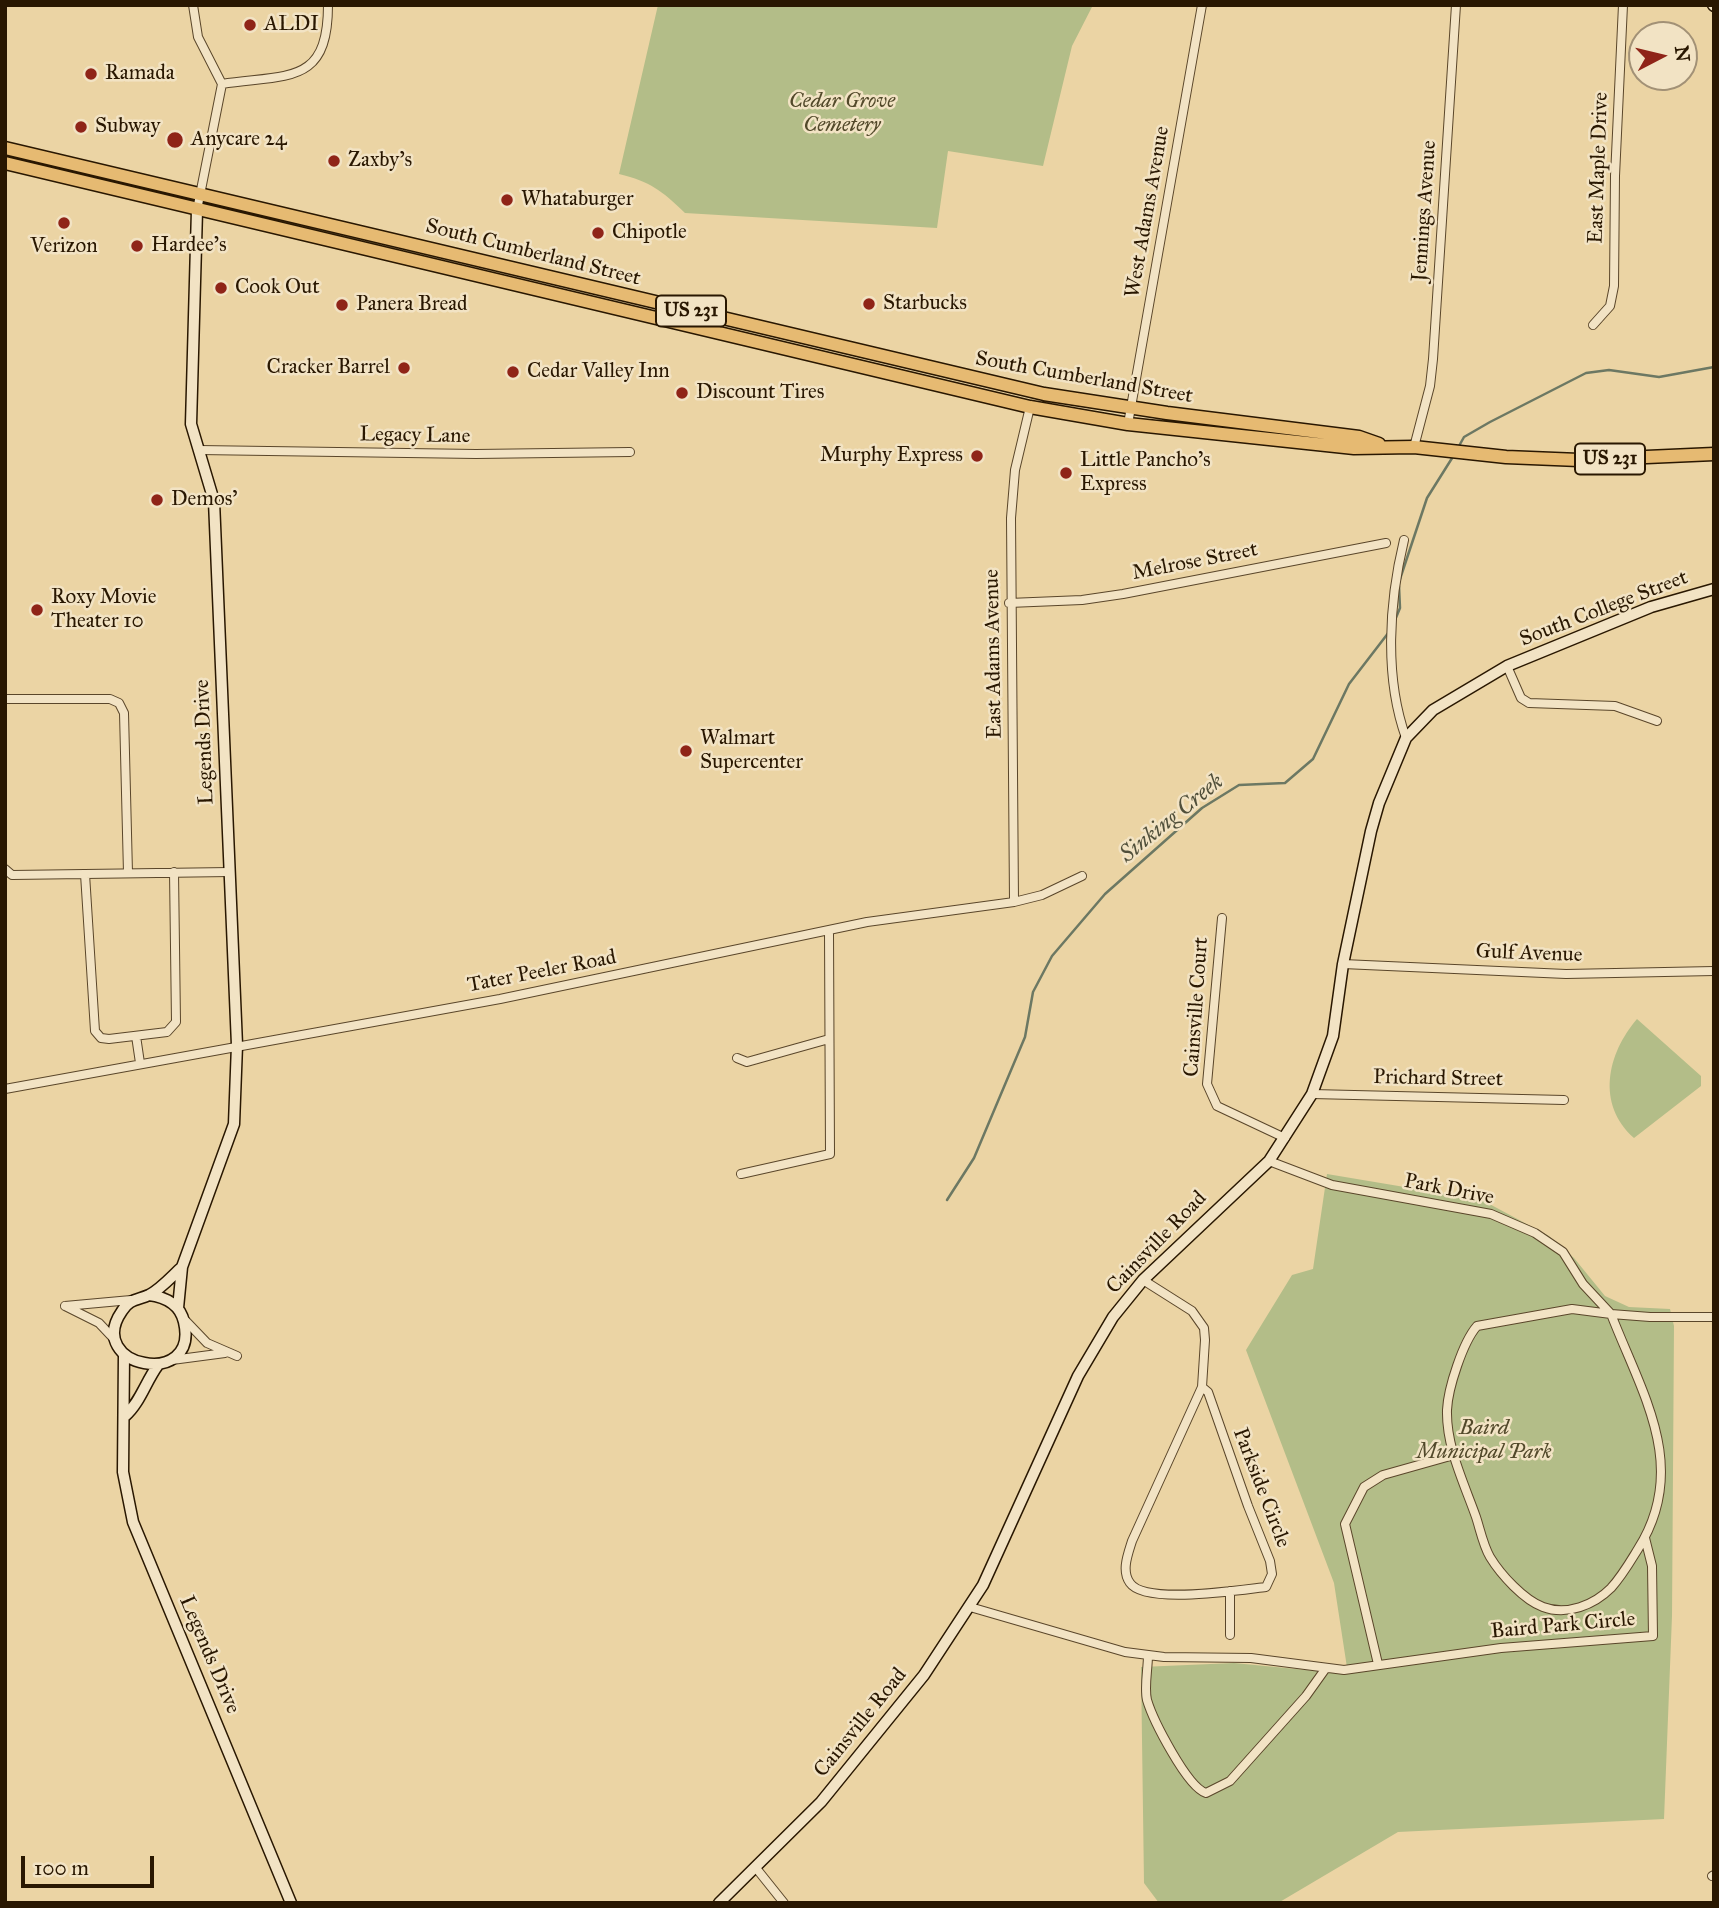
<!DOCTYPE html>
<style>
body{margin:0}
#map{position:relative;width:1719px;height:1908px;overflow:hidden;background:#ebd4a4;font-family:"IM FELL Great Primer",serif}
canvas{display:block}
.frame{position:absolute;inset:0;border:7px solid #291701;pointer-events:none}
.north{position:absolute;left:1628px;top:21px;width:70px;height:70px;box-sizing:border-box;background:#f2e3c4;border:2px solid #a29176;border-radius:50%;rotate:83deg;font-size:19px;font-weight:700;line-height:28px;text-align:center;color:#291701}
.north::after{content:'';display:block;margin:auto;width:24px;height:32px;background:#8f2418;clip-path:polygon(50% 0,100% 100%,50% 72%,0 100%)}
.scale{position:absolute;left:21px;top:1856px;width:133px;height:32px;box-sizing:border-box;border:4px solid #291701;border-top:0;padding-left:9px;font-size:21px;line-height:24px;white-space:nowrap;color:#291701;-webkit-text-stroke:5px #f2e3c4;paint-order:stroke}
</style>
<div id="map">
<canvas width="1719" height="1908"></canvas>
<div class="frame"></div>
<div class="north">N</div>
<div class="scale">100 m</div>
</div>
<script>
const c = document.querySelector('canvas').getContext('2d');
c.lineJoin = 'round';
function paint(path, color) {
  c.fillStyle = color;
  c.fill(path, 'evenodd');
}
function trace(path, color, width, dash) {
  c.strokeStyle = color;
  c.lineWidth = width;
  c.lineCap = dash ? 'butt' : 'round';
  c.setLineDash(dash || []);
  c.stroke(path);
}
function write(font, color, halo, rows, align = 'center') {
  c.font = font + ' "IM FELL Great Primer",serif';
  c.lineWidth = 5;
  c.setLineDash([]);
  c.textBaseline = 'middle';
  c.strokeStyle = halo;
  c.fillStyle = color;
  for (const [text, x, y, turn = 0] of rows) {
    c.save();
    c.translate(x, y);
    c.rotate((+turn || 0) * Math.PI / 180);
    c.textAlign = isNaN(turn) ? turn : align;
    if (halo) c.strokeText(text, 0, 0);
    c.fillText(text, 0, 0);
    c.restore();
  }
}
const green = new Path2D(`
 M658,5H1093L1072,46L1043,166L948,151L937,228L685,213C661,190 651,182 619,174Z
 M1637,1019L1701,1076V1086L1634,1138C1596,1104 1607,1054 1637,1019Z
 M1327,1174L1482,1200L1549,1236L1574,1258L1605,1296L1629,1307L1670,1309L1674,1326L1672,1616L1664,1819L1398,1832L1278,1903H1159L1144,1883L1141,1667L1234,1663L1348,1674L1334,1583L1246,1350L1292,1275L1313,1269Z`);
const stream = new Path2D(`
 M1459,446L1464,437L1490,422L1586,373L1609,370L1659,377L1714,367
 M1400,579L1427,498L1454,455
 M1395,620L1400,608L1399,586
 M947,1200L974,1158L1025,1037L1033,992L1052,956L1105,894L1202,808L1239,785L1285,783L1313,759L1349,684L1389,632`);
const street = new Path2D(`
 M193,5L198,37L222,84L197,210
 M222,84C287,74 328,86 328,5
 M1593,325L1610,306L1614,286L1615,176L1623,5
 M1128,424L1202,5
 M1414,447L1430,386L1433,359L1456,5
 M199,450L476,454L630,452
 M1404,540C1389,602 1384,677 1406,738
 M1009,603L1082,600L1123,594L1386,543
 M1507,666L1521,698L1529,703L1615,706L1657,721
 M5,699H110L119,703L124,713L128,873
 M5,869L12,875L230,872
 M85,874L95,1031L101,1038L109,1039L167,1032L176,1022L174,872
 M1014,902L1011,518L1015,470L1030,407
 M1222,918L1207,1084L1217,1106L1285,1138
 M1343,964L1566,974L1714,971
 M136,1036L140,1063
 M737,1058L747,1062L829,1039
 M5,1089L500,999L867,922L1014,902L1042,895L1082,876
 M1312,1094L1564,1100
 M1269,1161L1332,1185L1491,1214L1535,1233L1563,1252L1583,1284L1611,1314L1650,1317H1714
 M741,1174L830,1154L829,932
 M1143,1280L1192,1311L1204,1328L1205,1340L1202,1387L1132,1541C1128,1554 1121,1571 1130,1583C1145,1605 1240,1590 1266,1587L1272,1574L1270,1561L1248,1506L1208,1392L1202,1387
 M65,1306L131,1300
 M65,1306L99,1323L116,1341
 M1572,1309L1611,1314C1642,1394 1690,1467 1638,1549C1630,1562 1622,1576 1611,1588C1594,1605 1567,1616 1543,1607C1524,1600 1501,1575 1490,1557C1483,1545 1480,1529 1476,1517C1464,1483 1446,1447 1447,1410C1448,1388 1463,1342 1477,1326Z
 M184,1319L207,1343L237,1356
 M172,1360L225,1353
 M1230,1591V1635
 M970,1607L1125,1652L1164,1657L1251,1658L1344,1670L1501,1648L1653,1636L1652,1566L1645,1538
 M1148,1655C1148,1669 1144,1687 1147,1700C1153,1720 1187,1787 1206,1793L1230,1781L1306,1696L1326,1668
 M1378,1664L1345,1524L1364,1487L1383,1475L1454,1455
 M756,1868L784,1903
 M1712,1876L1714,1875`);
const secondary = new Path2D(`
 M1713,5L1714,6
 M149,1295C165,1297 180,1304 184,1322C200,1390 83,1367 122,1311C129,1299 138,1300 149,1295C161,1289 172,1276 182,1267
 M178,1308L182,1267L234,1124L237,1045L214,501L191,424L197,210
 M124,1354L123,1472L133,1522L291,1903
 M125,1416C140,1403 146,1381 158,1365
 M719,1903L821,1802L924,1675L983,1585L1078,1376L1113,1317L1143,1280L1269,1161L1312,1094L1333,1036L1343,964L1371,831L1379,803L1406,738L1433,710L1507,666L1651,607L1714,589`);
const primary = new Path2D(`
 M5,148L1044,394L1167,413L1359,437L1379,444
 M5,163L1030,407L1128,424L1354,448L1414,447L1506,457L1579,460L1714,454`);
const markers = [
 [250,25,7,"#8f2418"],
 [91,74,7,"#8f2418"],
 [81,127,7,"#8f2418"],
 [175,140,9,"#8f2418"],
 [334,161,7,"#8f2418"],
 [507,200,7,"#8f2418"],
 [64,223,7,"#8f2418"],
 [598,233,7,"#8f2418"],
 [137,246,7,"#8f2418"],
 [221,288,7,"#8f2418"],
 [869,304,7,"#8f2418"],
 [342,305,7,"#8f2418"],
 [404,368,7,"#8f2418"],
 [513,372,7,"#8f2418"],
 [682,393,7,"#8f2418"],
 [977,456,7,"#8f2418"],
 [1066,473,7,"#8f2418"],
 [157,500,7,"#8f2418"],
 [37,610,7,"#8f2418"],
 [686,751,7,"#8f2418"]
];
const shields = [
 [691,311,70],
 [1610,459,70]
];
const shieldNames = [
 ["US 231",691,311],
 ["US 231",1610,459]
];
const poiNames = [
 ["ALDI",264,25],
 ["Ramada",105,74],
 ["Subway",95,127],
 ["Anycare 24",191,140],
 ["Zaxby's",348,161],
 ["Whataburger",521,200],
 ["Chipotle",612,233],
 ["Hardee's",151,246],
 ["Verizon",64,247,"center"],
 ["Cook Out",235,288],
 ["Starbucks",883,304],
 ["Panera Bread",356,305],
 ["Cracker Barrel",390,368,"right"],
 ["Cedar Valley Inn",527,372],
 ["Discount Tires",696,393],
 ["Murphy Express",963,456,"right"],
 ["Little Pancho's",1080,461],
 ["Express",1080,485],
 ["Demos'",171,500],
 ["Roxy Movie",51,598],
 ["Theater 10",51,622],
 ["Walmart",700,739],
 ["Supercenter",700,763]
];
const parkNames = [
 ["Cedar Grove",842,102],
 ["Cemetery",842,126],
 ["Baird",1484,1429],
 ["Municipal Park",1484,1453]
];
const streetNames = [
 ["East Maple Drive",1599,168,-88],
 ["Jennings Avenue",1425,211,-86],
 ["West Adams Avenue",1148,212,-80],
 ["South Cumberland Street",533,253,14],
 ["South Cumberland Street",1084,378,10],
 ["Legacy Lane",415,436,1],
 ["Melrose Street",1195,562,-11],
 ["South College Street",1604,609,-21],
 ["East Adams Avenue",994,654,-91],
 ["Legends Drive",205,742,-92],
 ["Gulf Avenue",1529,954,2],
 ["Tater Peeler Road",542,972,-11],
 ["Cainsville Court",1197,1007,-86],
 ["Prichard Street",1438,1079,1],
 ["Park Drive",1449,1190,11],
 ["Cainsville Road",1157,1243,-46],
 ["Parkside Circle",1261,1488,69],
 ["Baird Park Circle",1563,1626,-5],
 ["Legends Drive",209,1655,67],
 ["Cainsville Road",861,1723,-51]
];
const waterNames = [
 ["Sinking Creek",1172,819,-39]
];
paint(green, '#b3bd88');
trace(stream, '#6c7863', 2.5);
trace(street, '#5a462a', 10);
trace(secondary, '#291701', 13);
trace(primary, '#291701', 15);
trace(street, '#f2e3c4', 8);
trace(secondary, '#f2e3c4', 10);
trace(primary, '#e6ba72', 12);
for (const [x, y, r, color] of markers) {
  const dot = new Path2D();
  dot.arc(x, y, r, 0, 2 * Math.PI);
  c.fillStyle = color;
  c.fill(dot);
  trace(dot, '#f2e3c4', 2.5);
}
for (const [x, y, w] of shields) {
  const box = new Path2D();
  box.roundRect(x - w / 2, y - 15.5, w, 31, 5);
  c.fillStyle = '#f2e3c4';
  c.fill(box);
  trace(box, '#291701', 2);
}
write('bold 19px', '#291701', null, shieldNames);
write('21px', '#291701', '#f2e3c4', poiNames, 'left');
write('italic 21px', '#52492a', '#f2e3c4', parkNames);
write('21px', '#291701', '#f2e3c4', streetNames);
write('italic 23px', '#504f3a', '#f2e3c4', waterNames);
</script>
